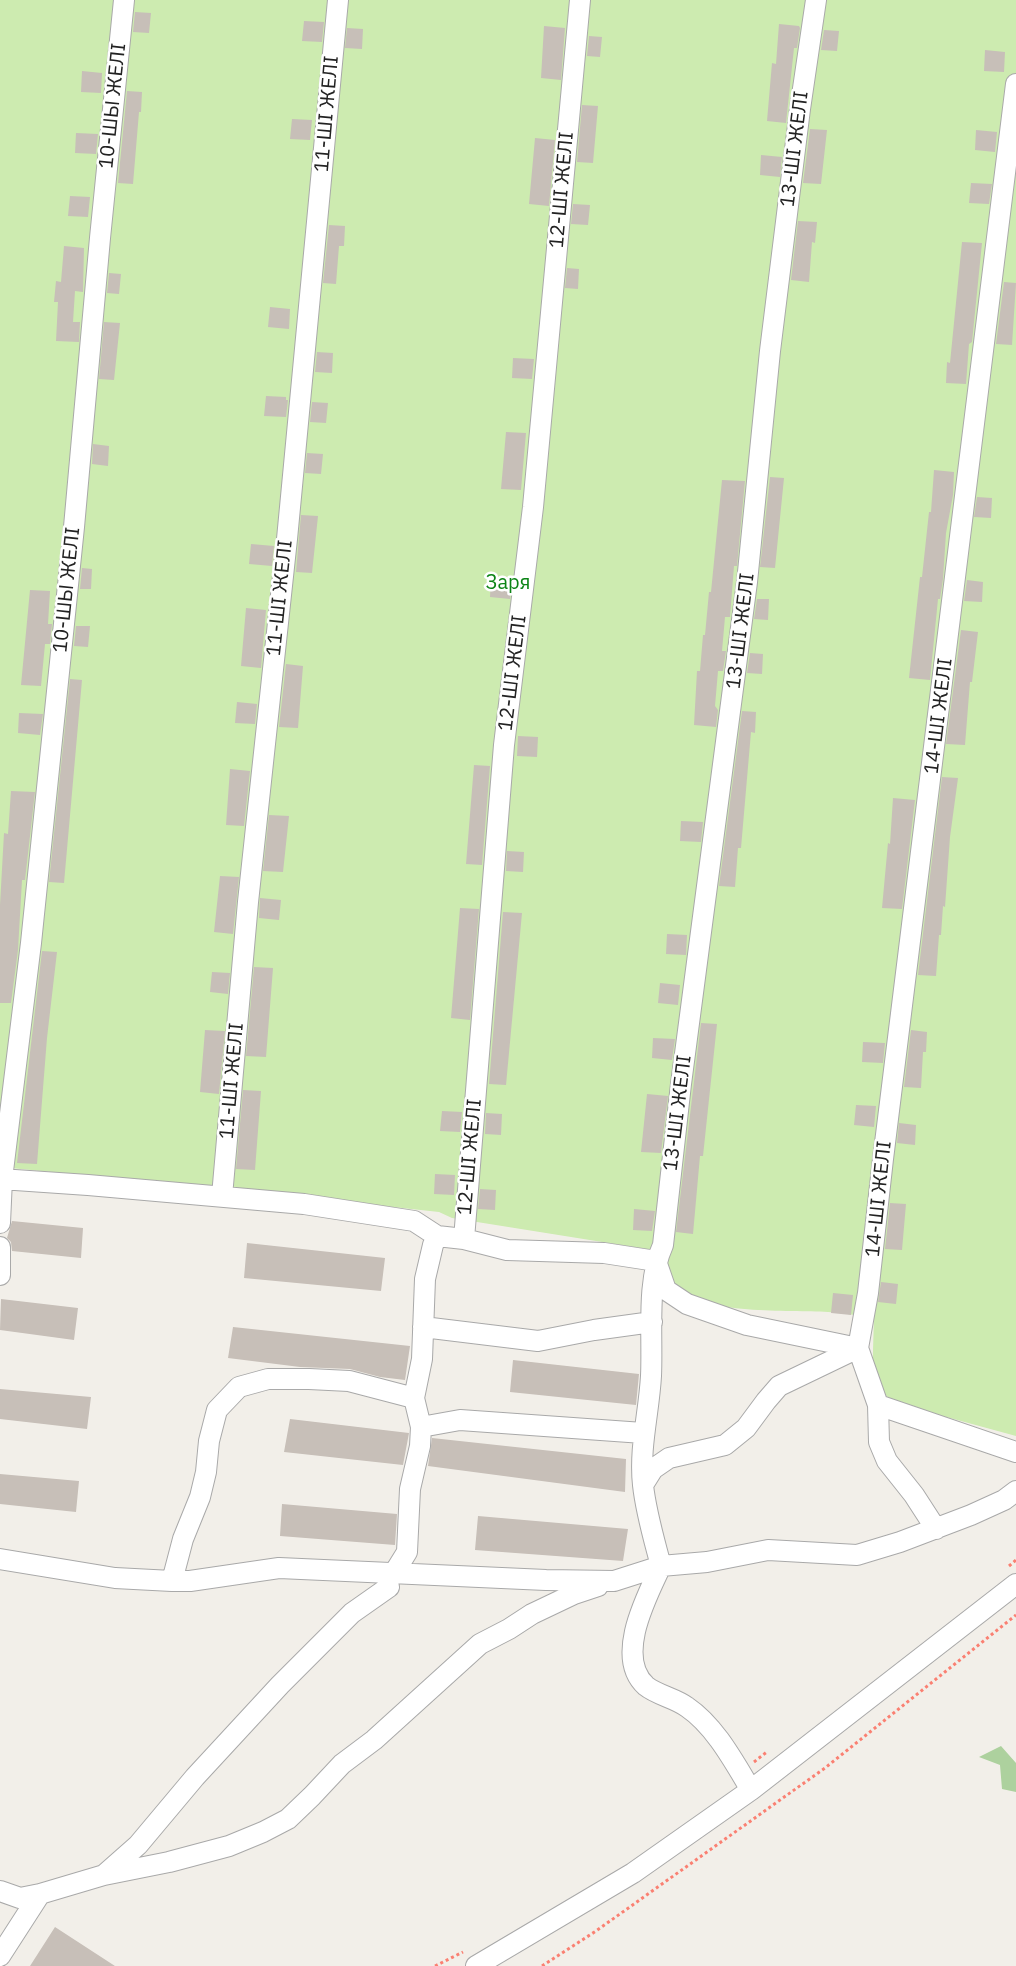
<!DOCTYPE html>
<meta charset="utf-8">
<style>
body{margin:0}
canvas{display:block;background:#f2efe9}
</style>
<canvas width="1016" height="1966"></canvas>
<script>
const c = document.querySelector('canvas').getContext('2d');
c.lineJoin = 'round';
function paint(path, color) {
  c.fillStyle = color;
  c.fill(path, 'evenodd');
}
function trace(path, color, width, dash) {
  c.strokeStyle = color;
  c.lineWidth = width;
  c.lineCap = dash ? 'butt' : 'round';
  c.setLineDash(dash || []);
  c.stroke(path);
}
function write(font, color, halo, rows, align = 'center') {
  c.font = font + ' "IBM Plex Sans",sans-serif';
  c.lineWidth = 5;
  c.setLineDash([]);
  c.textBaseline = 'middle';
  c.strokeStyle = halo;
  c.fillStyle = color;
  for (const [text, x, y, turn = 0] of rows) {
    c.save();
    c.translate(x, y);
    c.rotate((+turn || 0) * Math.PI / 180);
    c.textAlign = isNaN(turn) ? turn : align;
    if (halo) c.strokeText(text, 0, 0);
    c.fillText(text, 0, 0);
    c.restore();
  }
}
const grass = new Path2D(`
 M0,0H1016V1436L895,1403L872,1384L874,1317C859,1316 843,1313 828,1312C790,1310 702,1315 675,1287C667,1279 666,1262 665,1252L452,1218L439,1212L228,1189L0,1167Z`);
const forest = new Path2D(`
 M1001,1746L1016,1763V1792L1002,1789L1000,1765L979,1757Z`);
const building = new Path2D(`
 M135,12L151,13L149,33L133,32Z
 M304,21L324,22L322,42L302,41Z
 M779,24L799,26L800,28L797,48H794L786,123L767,121L772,63L776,64Z
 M544,26L565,28L561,80L541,78Z
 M347,28L363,29L362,49L345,48Z
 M824,30L839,31L837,51L821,50Z
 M589,36L602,37L600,57L587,56Z
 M985,50L1005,52L1004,72L984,71Z
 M82,71L102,73L101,93L81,92Z
 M127,91L142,92L141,112H139L133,184L118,183Z
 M582,105L598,106L593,163L577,162Z
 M292,119L312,120L310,140L290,139Z
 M810,129L827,130L821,184L803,183Z
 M976,130L997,132L995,152L975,150Z
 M76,133L98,134L96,154L75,153Z
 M535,138L555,140L549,206L529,204Z
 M761,155L782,157L780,177L760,175Z
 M971,183L992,184L989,204L969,203Z
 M70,196L90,197L88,217L68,216Z
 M573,204L590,205L588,225L571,224Z
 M798,221L817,222L815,243L812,242L809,282L791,280Z
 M329,225L345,226L344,246H339L336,284L323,283Z
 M962,242L982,243L972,342L969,344L966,384L946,383L947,362L950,363Z
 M64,246L84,248L83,292L75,291L73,322H80L79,342L56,341L58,302H54L56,281L61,282Z
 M567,268L579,269L578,289L565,288Z
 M109,273L121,274L119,294L107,293Z
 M1004,282L1016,283L1012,345L996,344Z
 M270,307L290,309L289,329L268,327Z
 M104,322L120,323L114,380L99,379Z
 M317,352L333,353L332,373L315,372Z
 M513,358L534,359L532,379L512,378Z
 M266,396L286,397V400H288L286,417L264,416Z
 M312,402L328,403L326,423L310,422Z
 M506,432L526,433L521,490L501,489Z
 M93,444L109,446L108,466L92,464Z
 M307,453L323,454L321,474L305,473Z
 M934,470L954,472L953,495L946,533L943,579L940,599H938L930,680L909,678L920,577H922L929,512H931Z
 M770,477L784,478L775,568L760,567Z
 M722,480L745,481L737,566H734L730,617H725L722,651H726L723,671H718L715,706L718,710L716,727L694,725L697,671H700L703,635H705L709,592H711Z
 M977,497L992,498L991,518L974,517Z
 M301,515L318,516L312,573L296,572Z
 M251,544L274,546L272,566L249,564Z
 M82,568L92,569L91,589H80Z
 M491,577L512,579L510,599L490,597Z
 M967,580L983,582L982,602L964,601Z
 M30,590L50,591L48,624H52L50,644H45L41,686L21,685Z
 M757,599H769L768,620L754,619Z
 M246,608L266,610L261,668L241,666Z
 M76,626H90L88,647L74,646Z
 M961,630L978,632L972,682H970L965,745L946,744Z
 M750,653L763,654L762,674L747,673Z
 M286,664L303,666L298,728L279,727Z
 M70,679L82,680L64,883L49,882Z
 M237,702L257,704L255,724L235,723Z
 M742,711L756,712L755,733L751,732L741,848H738L735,887L719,886Z
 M19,713L43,714L40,735L18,733Z
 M518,736L538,737L537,757L517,756Z
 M474,765L490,766L482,865L466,864Z
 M230,769L250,771L244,826L226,825Z
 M942,777L958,778L950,837L945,907L943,906L941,935H939L936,976L918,975Z
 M11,791L35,792L25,880H22L18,950L11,1003H0V905L4,833L8,834Z
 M893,798L915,800L902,909L882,908L888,843L890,844Z
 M269,815L289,816L283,872L263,871Z
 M681,821L703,822L701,842L680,841Z
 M507,851L524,852L523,872L506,871Z
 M220,876L239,877L233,934L214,932Z
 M260,898L281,900L279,920L259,918Z
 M460,908L479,909L470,1020L451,1018Z
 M503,912L522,913L506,1085L489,1084Z
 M667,934L687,935L686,955L666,954Z
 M42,951L57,952L47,1038L37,1164L17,1163Z
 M254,967L273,968L266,1057L246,1056Z
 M212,972L230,973L228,994L210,992Z
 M660,983L680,985L678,1005L658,1003Z
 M701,1023L717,1024L703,1156H700L693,1234L676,1232Z
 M205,1030L225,1031L219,1094L200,1092Z
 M911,1030L927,1032L926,1052H923L921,1088L904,1087Z
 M653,1038L675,1039L672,1060L652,1058Z
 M863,1042L885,1043L883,1063L862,1062Z
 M243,1090L261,1091L255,1170L236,1169Z
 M647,1094L668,1096L661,1153L641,1152Z
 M856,1105L876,1106L874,1127L854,1125Z
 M442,1111L462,1112L460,1132L440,1131Z
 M486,1113L502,1114L501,1135L485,1134Z
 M899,1123L916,1125L915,1145L897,1143Z
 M435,1174L455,1175L454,1195L434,1194Z
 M480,1189L496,1190L495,1210L478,1209Z
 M890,1203L906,1204L902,1250L885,1249Z
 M634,1209L655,1211L652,1231L633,1230Z
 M12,1221L83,1228L81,1258L12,1251L11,1242L7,1238Z
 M247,1243L385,1258L381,1291L244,1278Z
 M881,1282L898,1284L896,1304L878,1302Z
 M833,1293L853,1295L851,1315L831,1313Z
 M1,1299L78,1308L74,1340L0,1330Z
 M233,1327L410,1346L405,1380L380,1377L350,1369L300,1367L228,1358Z
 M513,1360L639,1374L636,1405L510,1392Z
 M0,1389L91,1397L87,1429L0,1419Z
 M290,1419L409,1433L403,1465L284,1452Z
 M432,1438L626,1459L625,1492L428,1466Z
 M0,1474L79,1481L76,1512L0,1504Z
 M282,1504L397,1514L395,1545L280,1536Z
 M478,1516L628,1529L623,1561L475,1550Z
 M55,1927L115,1966H30Z`);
const path = new Path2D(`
 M1009,1566L1016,1560
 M754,1762L768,1751
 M435,1966L463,1952
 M542,1966L596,1931L825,1768L1016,1615`);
const minor = new Path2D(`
 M0,1179L88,1185L304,1204L414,1221L437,1236L464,1239L507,1250L604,1253L656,1261L666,1290L687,1304L747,1325L858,1348L878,1405L1016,1452
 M222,1196L248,902L287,539L338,0
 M0,1223L2,1179L31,943L74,527L100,238L124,0
 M464,1239L504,745L533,507L580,0
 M0,1247V1275
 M423,1327L538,1341L594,1330L652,1322
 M878,1405L879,1442L887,1461L914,1495L936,1529
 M421,1427L460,1420L643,1433
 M643,1485L653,1469L669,1458L725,1445L746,1428L766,1401L779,1386L858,1348L868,1293L883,1159L1016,84
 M0,1559L115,1578L172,1581H190L279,1568L546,1580L614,1581L661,1566L707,1562L768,1550L857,1555L900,1542L971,1515L1004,1500L1016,1491
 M394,1573L407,1552L410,1489L420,1446L421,1427L414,1398L422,1359L425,1279L433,1245L437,1236
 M172,1581L183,1539L200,1497L206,1472L209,1441L217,1410L239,1387L268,1379H309L349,1381L414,1398
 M751,1790C734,1762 715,1726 687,1707C675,1698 657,1695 646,1686C614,1657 647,1596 661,1566C654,1539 646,1513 643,1485C639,1448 649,1413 651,1376C653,1335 646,1282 663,1245L681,1084L747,582L770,351L800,109L816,0
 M104,1875L169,1862L229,1846L263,1832L288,1819L312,1796L342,1764L374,1740L480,1644L509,1629L532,1614L574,1594L598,1586
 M0,1891L20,1898L40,1894L104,1875L138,1845L195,1777L280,1685L352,1613L389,1587
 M0,1956L40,1894
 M476,1966L633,1873L751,1790L1016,1584`);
const streetNames = [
 ["10-ШЫ ЖЕЛІ",113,106,-84],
 ["11-ШІ ЖЕЛІ",327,114,-85],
 ["13-ШІ ЖЕЛІ",795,149,-83],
 ["12-ШІ ЖЕЛІ",562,190,-85],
 ["10-ШЫ ЖЕЛІ",67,590,-84],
 ["11-ШІ ЖЕЛІ",280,598,-84],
 ["13-ШІ ЖЕЛІ",741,631,-83],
 ["12-ШІ ЖЕЛІ",513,673,-83],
 ["14-ШІ ЖЕЛІ",939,716,-83],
 ["11-ШІ ЖЕЛІ",232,1081,-85],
 ["13-ШІ ЖЕЛІ",678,1113,-83],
 ["12-ШІ ЖЕЛІ",470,1157,-85],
 ["14-ШІ ЖЕЛІ",879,1199,-84]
];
const parkNames = [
 ["Заря",508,583]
];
paint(grass, '#cdebb0');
paint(forest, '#add19e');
paint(building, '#c7bfb8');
trace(minor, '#a9a9a9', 22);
trace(path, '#fa8072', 3, [3, 3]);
trace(minor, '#fff', 20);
write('20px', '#222', '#fff', streetNames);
write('20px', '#0c8416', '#fff', parkNames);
</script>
